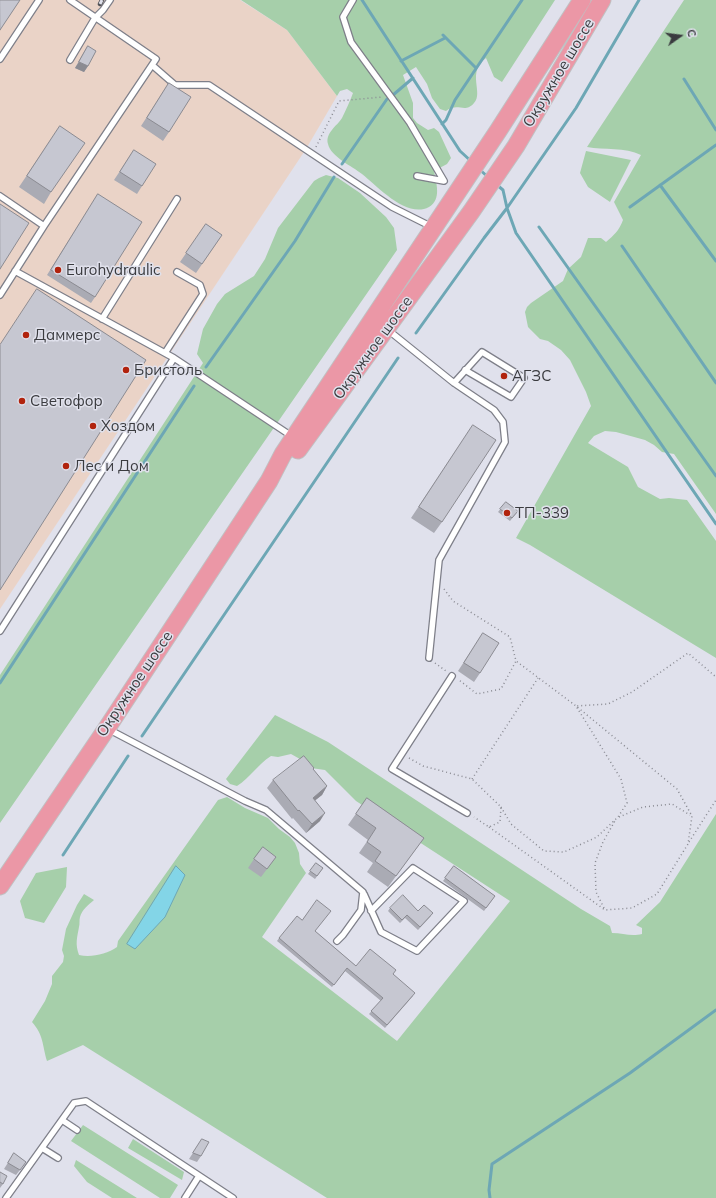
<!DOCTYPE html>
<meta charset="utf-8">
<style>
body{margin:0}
#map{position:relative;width:716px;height:1198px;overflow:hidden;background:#e0e1ec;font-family:Mulish,sans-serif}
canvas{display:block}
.north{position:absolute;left:660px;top:16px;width:40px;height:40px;-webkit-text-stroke:3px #e0e1ec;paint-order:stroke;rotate:76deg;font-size:11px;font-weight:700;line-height:16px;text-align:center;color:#3a3b3f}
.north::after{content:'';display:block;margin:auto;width:14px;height:18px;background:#3a3b3f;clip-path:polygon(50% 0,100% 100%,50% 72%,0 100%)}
</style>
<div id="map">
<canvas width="716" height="1198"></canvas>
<div class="north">С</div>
</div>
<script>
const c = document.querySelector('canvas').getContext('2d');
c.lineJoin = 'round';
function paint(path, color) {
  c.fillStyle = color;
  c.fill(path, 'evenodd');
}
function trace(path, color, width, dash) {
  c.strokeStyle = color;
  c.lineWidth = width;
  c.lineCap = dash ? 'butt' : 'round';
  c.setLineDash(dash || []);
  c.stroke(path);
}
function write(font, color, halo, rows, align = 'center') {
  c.font = font + ' Mulish,sans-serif';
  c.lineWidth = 3;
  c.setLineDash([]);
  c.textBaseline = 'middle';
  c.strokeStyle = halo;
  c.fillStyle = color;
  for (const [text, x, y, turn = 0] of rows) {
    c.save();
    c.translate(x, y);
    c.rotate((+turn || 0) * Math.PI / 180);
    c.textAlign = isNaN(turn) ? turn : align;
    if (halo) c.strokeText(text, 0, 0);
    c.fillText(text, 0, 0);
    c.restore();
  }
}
const industrial = new Path2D(`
 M0,0H240L287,30L337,96L306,149L0,609Z`);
const green = new Path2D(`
 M241,0H555L502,82L494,77L486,58C466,72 484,93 474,103C465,114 458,102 446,111L440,109L432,98L427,84L416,67L403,75L413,103V118L417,123L428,130L434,128L439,132L451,158L447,164L434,171C436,183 442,199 429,207C407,219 377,186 362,174C352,166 331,157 328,144C325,133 337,126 342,118C346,110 350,101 353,93L347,89L340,91L337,96L287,30Z
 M684,0H716V514L674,454L662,452L654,445L645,440L616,432L605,431L594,436L588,443L628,467L638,487L660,499L669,498L687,500L716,541V658L530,545L516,538L591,406L586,392L570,360L561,350L548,341L540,339L528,327L525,312L527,307L531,303L563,281L568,269L581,257L588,238H601L606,242C614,235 619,231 623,220L614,202L641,155C625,147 604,150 587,147Z
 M586,151L631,160L610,202L588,187L580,173Z
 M326,175L338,178L360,193L386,217L394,228L397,250L0,823V675L203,363L197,354L203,329L217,304L225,294L254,276L265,259L278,228L314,181L319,178Z
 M275,715L328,742L581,909L610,926L612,933C623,933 631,937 642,934V928L636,925L660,902L716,814V1198H327L83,1045L47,1061C42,1044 44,1036 32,1022L45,1001L52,984V976L63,962L64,956L62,950L66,929L77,905L84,894L94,900C88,905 82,910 80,917C79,920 80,924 79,927C77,938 75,944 79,955C91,958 107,954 117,947L118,941L218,800L227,797L245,808L268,818L279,829L290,837L295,843L299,853L300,864L306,873L262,937L397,1041L510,901L356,801L325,770L311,768L307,763L291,754L278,757L271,756C258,764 250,778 237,786L230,784L226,779Z
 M67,867L66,887L44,923L25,918L20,901L36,873Z
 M83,1125L178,1185L170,1198H160L71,1141Z
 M133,1139L184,1172L182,1180L128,1148Z
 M76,1160L137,1198H112L87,1182L74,1166Z`);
const water = new Path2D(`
 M176,866L185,875L165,917L135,949L127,944Z`);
const stream = new Path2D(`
 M362,0L460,151L472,162
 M443,35L476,68
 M401,61L445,38
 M684,79L716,130
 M393,95L413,78
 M442,124L446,120L455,100L522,0
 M342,164L387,99
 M479,169L488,177
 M497,185L503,190L507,208L516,233L716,524
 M660,185L716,261
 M630,207L716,145
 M539,227L716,476
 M622,246L716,383
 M416,333L484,238L507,208L576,108L639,0
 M206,367L295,241L334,177
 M0,683L194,386
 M142,736L398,358
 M63,855L128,756
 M490,1198L489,1190L492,1164L630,1073L716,1010`);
const path = new Path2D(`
 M316,147L339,101L382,97
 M444,589L453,601L510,637L516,661L501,689L477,694L459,680
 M435,663L446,671
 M409,758L423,766L472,779L501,807L500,822L489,827L474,817
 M472,779L538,678
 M501,807L511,824L544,851L564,852L597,837L618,817L627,803L621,779L576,706L608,704L632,692L688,653L716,677
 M619,817L643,807L672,804L690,815
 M489,827L605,910L632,908L657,894L688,844L692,816L677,789L576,706L516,661
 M689,842L716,800
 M604,908L596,892L595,863L603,842L616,819`);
const service = new Path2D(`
 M353,0L343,17L351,42L410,123L444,181L417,176
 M0,59L39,0
 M70,60L95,18L103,10L110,0
 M152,65L175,85H209L392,207L432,227
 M0,196L44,226
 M15,271L174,358L293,437
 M0,295L44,226L156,59L70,0
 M102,319L177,199
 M388,330L454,383L494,410L503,422L505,442L439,560L429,658
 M165,353L203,294L200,285L177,272
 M454,383L482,352L524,378L511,397L465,370
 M0,631L174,358
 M452,676L392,769L467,813
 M108,729L245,801L266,810L363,892L361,910L343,935L337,941
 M364,894L381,932L417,951L464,901L413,868L371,911
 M62,1120L77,1130
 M42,1148L58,1158
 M6,1198L74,1103L86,1101L233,1198
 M185,1198L199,1176`);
const primary = new Path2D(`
 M298,450L471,212L516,146L602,0
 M0,886L107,728L269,481L283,454L498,131L582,0`);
const rail = new Path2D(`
 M100,4L102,0`);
const wall = new Path2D(`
 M88,46V66L84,72L75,68L84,52Z
 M169,83V132L163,141L141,126Z
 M60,126L51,192L44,204L19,187Z
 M134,150L142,186L137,194L114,180Z
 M98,194L95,297L91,303L47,275Z
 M206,224L222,235L196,273L180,262Z
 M473,425L442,522L434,533L411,518Z
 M506,502L518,511L510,521L498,512Z
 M483,633L480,673L474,682L458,671Z
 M314,768L313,769L327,786L322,795L315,800L320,821L306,833L293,818L292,819L267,788L273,780Z
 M367,798L424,838L388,887L367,872L373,863L359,853L368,840L348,825Z
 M276,857L261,877L248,868L254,859Z
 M316,863L323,868L315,879L308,874Z
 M454,866L495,896L484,911L443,881Z
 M390,908L418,911L431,916L418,930L405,918L400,923L388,911Z
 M302,920L356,966L393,974L413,996L385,1028L369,1014L381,1001L345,971L332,987L277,941L279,938Z
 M202,1139L201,1156L197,1162L189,1159Z
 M14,1153L26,1162L16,1175L4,1169Z
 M0,1172L3,1184L0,1188Z`);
const shadedWall = new Path2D(`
 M79,62L88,66L84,72L75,68Z
 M327,786L322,795L307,807L313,798Z
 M325,813L320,821L306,833L312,824Z`);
const building = new Path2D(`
 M0,0H20L0,30Z
 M88,46L96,51L88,66L79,62Z
 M169,83L191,97L169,132L147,118Z
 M60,126L85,143L51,192L27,176Z
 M134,150L156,164L142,186L120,172Z
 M98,194L142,222L95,297L51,270Z
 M0,204L29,223L0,269Z
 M206,224L222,235L202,264L186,253Z
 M37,289L146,360L0,590V345Z
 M473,425L496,440L442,522L419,507Z
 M506,502L518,511L512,518L500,509Z
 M483,633L499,643L480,673L464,663Z
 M304,756L314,768L313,769L327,786L313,798L325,813L312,824L299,810L298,811L273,780Z
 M367,798L424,838L396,876L375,861L381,852L367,842L376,828L356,814Z
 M263,847L276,857L267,869L254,859Z
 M316,863L323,868L317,876L310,871Z
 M454,866L495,896L486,908L445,878Z
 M403,895L418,911L424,905L433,913L420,927L407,915L402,920L390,908Z
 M317,900L331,911L315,931L356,966L370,949L396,970L393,974L415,993L387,1025L371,1011L383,998L347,968L334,985L279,938L297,916L302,920Z
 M202,1139L209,1142L201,1156L193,1153Z
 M14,1153L26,1162L20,1170L8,1163Z
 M0,1172L7,1176L3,1184L0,1182Z`);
const markers = [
 [58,270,4,"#b1230d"],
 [26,335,4,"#b1230d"],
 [126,370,4,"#b1230d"],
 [504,376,4,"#b1230d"],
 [22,401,4,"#b1230d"],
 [93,426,4,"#b1230d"],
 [66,466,4,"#b1230d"],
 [507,513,4,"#b1230d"]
];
const streetNames = [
 ["Окружное шоссе",559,73,-59],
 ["Окружное шоссе",373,348,-54],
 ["Окружное шоссе",135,684,-56]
];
const poiNames = [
 ["Eurohydraulic",66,270],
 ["Даммерс",34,335],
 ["Бристоль",134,370],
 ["АГЗС",512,376],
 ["Светофор",30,401],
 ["Хоздом",101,426],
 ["Лес и Дом",74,466],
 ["ТП-339",515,513]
];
paint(industrial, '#ead3c7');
paint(green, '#a6cfaa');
paint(water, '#83d5e7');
trace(water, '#6da7b5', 1);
trace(stream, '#6da7b5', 3);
trace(service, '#7e7f89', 8);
trace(primary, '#c0c0c2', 19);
trace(path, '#8a8b93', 1.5, [1, 3]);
trace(service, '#fff', 5.5);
trace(primary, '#eb97a6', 17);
trace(rail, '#505156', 4.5);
trace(rail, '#e0e1ec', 3, [9]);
paint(wall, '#aaabb4');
paint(shadedWall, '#8b8b92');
paint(building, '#c6c7d1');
trace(building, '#8b8b92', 1);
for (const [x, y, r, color] of markers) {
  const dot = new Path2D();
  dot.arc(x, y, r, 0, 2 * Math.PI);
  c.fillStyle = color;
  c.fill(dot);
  trace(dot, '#e0e1ec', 1.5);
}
write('15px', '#3a3b3f', '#e0e1ec', streetNames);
write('15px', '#3a3b3f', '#e0e1ec', poiNames, 'left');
</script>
